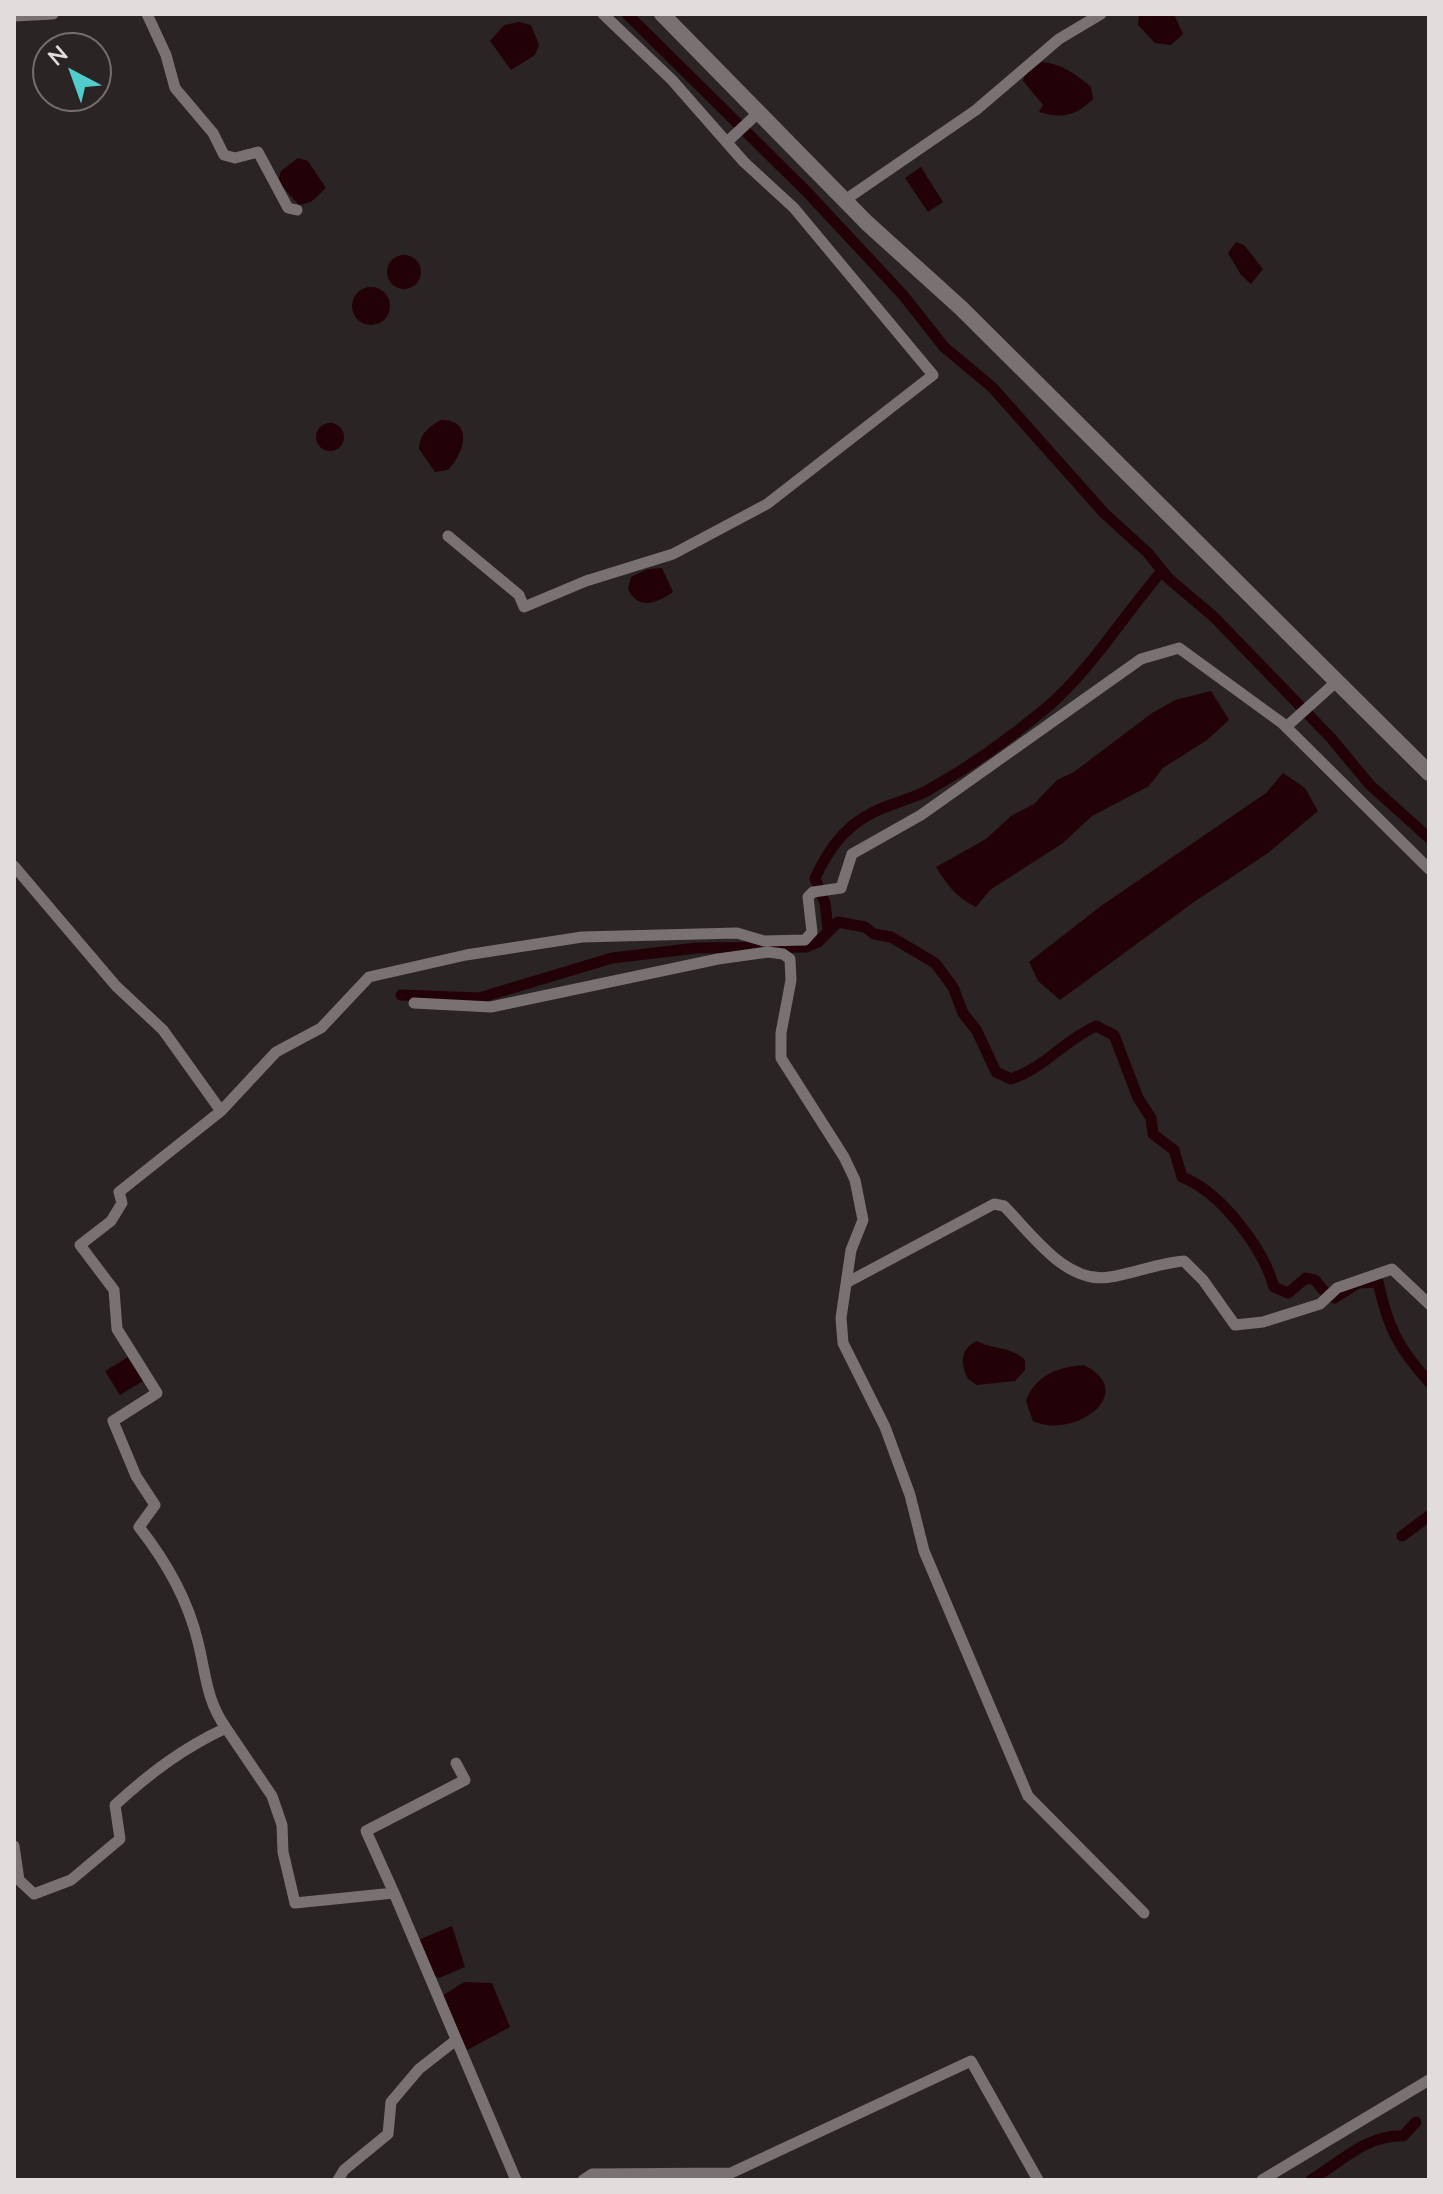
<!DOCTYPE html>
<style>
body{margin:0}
#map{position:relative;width:1443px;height:2194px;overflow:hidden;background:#2b2424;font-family:Lato,sans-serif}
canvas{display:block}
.frame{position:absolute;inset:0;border:16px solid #e2dddd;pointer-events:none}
.north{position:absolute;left:32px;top:32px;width:80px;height:80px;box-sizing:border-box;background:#2b2424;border:2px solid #746e6e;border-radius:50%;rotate:319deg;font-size:22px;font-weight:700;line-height:32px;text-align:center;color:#e2dddd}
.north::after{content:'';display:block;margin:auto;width:28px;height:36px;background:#52cdce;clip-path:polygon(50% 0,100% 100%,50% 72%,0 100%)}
</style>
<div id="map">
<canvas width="1443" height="2194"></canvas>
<div class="frame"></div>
<div class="north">N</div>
</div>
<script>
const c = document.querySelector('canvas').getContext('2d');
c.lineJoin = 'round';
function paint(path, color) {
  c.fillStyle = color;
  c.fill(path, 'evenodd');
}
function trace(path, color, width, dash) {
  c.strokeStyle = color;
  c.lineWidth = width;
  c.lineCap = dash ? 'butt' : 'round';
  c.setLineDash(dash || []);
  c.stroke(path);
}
const water = new Path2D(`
 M1139,14H1174L1183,34L1171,45L1155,43L1138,25Z
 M519,22L531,25L539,45L535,55L511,70L490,41L504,25Z
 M1042,62C1062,64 1076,74 1091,87L1093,99C1076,116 1062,119 1039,112L1043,105L1023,81L1025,74Z
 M298,158L308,161L326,188L311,202L299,205L278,182L281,171Z
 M921,167L943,202L928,212L905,178Z
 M1236,242L1244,245L1263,269L1251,284L1241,275L1228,253Z
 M387 272a17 17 0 1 1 34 0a17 17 0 1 1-34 0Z
 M352 306a19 19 0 1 1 38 0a19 19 0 1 1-38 0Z
 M441,420C475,420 464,454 448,470L435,472L419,449C420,433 429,427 441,420Z
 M316 437a14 14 0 1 1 28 0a14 14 0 1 1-28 0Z
 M662,568L673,592C656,604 638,610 628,589L631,577L648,569Z
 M1211,691L1229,720L1207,740L1163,768L1149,786L1092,816L1063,843L990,890L976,907C957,898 947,885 936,867L986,839L1011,816L1034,804L1057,780L1074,772L1152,713L1175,700Z
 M1283,773L1305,788L1318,811L1268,853L1194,902L1060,1000L1038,981L1029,962L1101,906L1266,793Z
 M977,1341C993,1350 1011,1346 1025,1360V1370L1015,1381L977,1385L968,1379C960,1363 960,1349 977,1341Z
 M128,1357L143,1381L120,1395L105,1371Z
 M1084,1365C1140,1393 1074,1440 1033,1421L1026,1401C1035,1375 1059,1367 1084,1365Z
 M452,1926L465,1967L439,1978L433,1975L418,1940Z
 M464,1982L492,1983L510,2027L467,2050L442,1996Z`);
const canal = new Path2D(`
 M627,14L807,192L903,295L944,347L992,387L1104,513L1148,553L1168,578L1214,617L1331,738L1370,785L1429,838
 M828,929L825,903L815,878C831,844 849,821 885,807C900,801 917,797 930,789C971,766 1009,739 1045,709C1092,669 1122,617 1162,571
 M401,995L479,998L612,958L697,948L806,947L818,942L838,922L865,927L874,934L891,937L935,963L953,987L963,1013L977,1031L996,1072L1011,1079C1046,1067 1063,1041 1096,1026L1114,1035L1138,1098L1151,1118L1153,1134L1174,1150L1182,1177C1221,1192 1263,1248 1274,1287L1288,1293L1306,1278L1315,1280L1328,1296
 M1334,1298L1358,1283L1378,1282C1388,1327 1398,1348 1429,1382
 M1402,1536L1429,1516
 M1311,2180C1341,2162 1367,2134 1403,2136L1416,2122`);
const street = new Path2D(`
 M147,14L166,55L175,88L213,133L224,155L235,158L258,152L288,208L297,210
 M14,16L53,14
 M727,142L758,113
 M845,200L976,110L1059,39L1101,14
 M448,536L519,595L524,607L586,581L673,554L767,504L933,375L794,208L744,162L672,80L603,14
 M1286,727L1336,682
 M14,866L116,986L163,1030L221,1111
 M414,1003L491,1007L718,959L768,952L783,954L790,959L791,980L781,1033V1058L844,1157L855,1180L863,1220L851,1250L841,1318L843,1343L885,1427L910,1495L924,1551L1028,1796L1144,1913
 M846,1283L994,1204L1004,1206C1031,1233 1066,1285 1110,1277C1135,1273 1159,1263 1184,1261L1203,1280L1235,1325L1263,1322L1320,1304L1337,1288L1392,1269L1429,1304
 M226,1728C206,1700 206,1674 198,1642C188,1600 165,1560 139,1527L155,1505L136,1476L113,1421L157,1393L117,1329L114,1290L80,1245L111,1221L122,1203L119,1192L221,1111L276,1052L321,1028L369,977L466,955L582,937L737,933L764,941L805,940L812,932L808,897L813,892L841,888L852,854L921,815L1141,659L1179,648L1282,723L1429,869
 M14,1846L19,1880L34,1894L71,1880L120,1839L115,1805C150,1773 183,1748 226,1728L272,1796L282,1825L283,1852L295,1903L394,1893L516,2180
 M394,1893L366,1831L465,1780L456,1763
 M338,2180L344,2170L388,2134L391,2102L419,2069L456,2040
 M583,2180L592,2174L731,2173L971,2061L1038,2180
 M1262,2180L1429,2080`);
const secondary = new Path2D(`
 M662,14L867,223L961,308L1429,773`);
paint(water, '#220206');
trace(canal, '#220206', 11);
trace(street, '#7a7272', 11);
trace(secondary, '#7a7272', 16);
</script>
